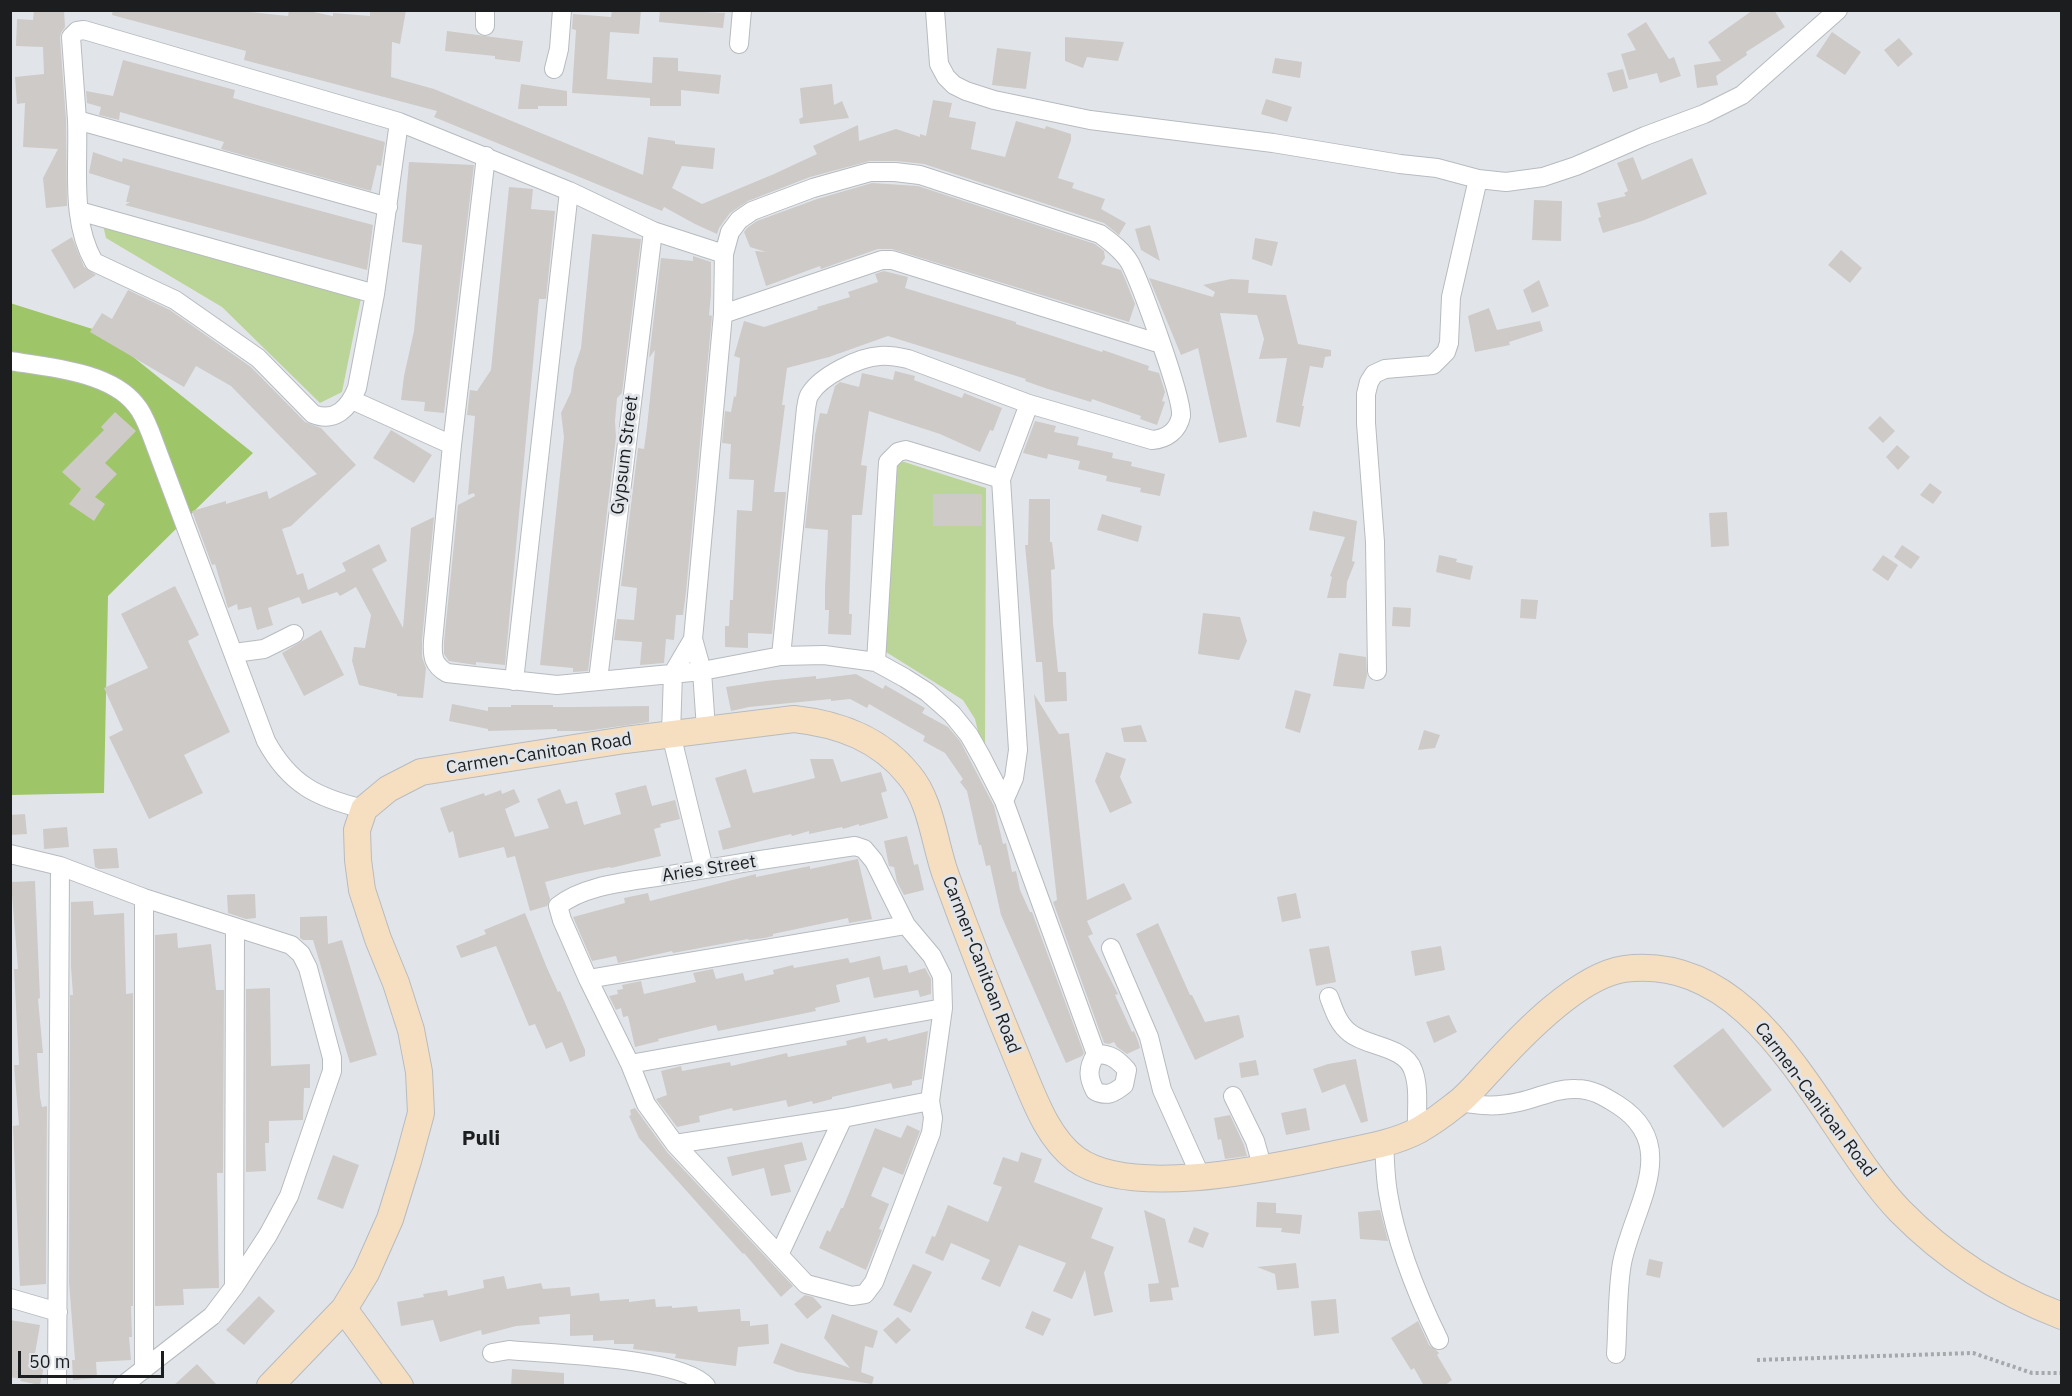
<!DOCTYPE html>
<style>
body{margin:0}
#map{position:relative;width:2072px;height:1396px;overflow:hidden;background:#e1e5e9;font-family:"IBM Plex Sans",sans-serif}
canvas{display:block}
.frame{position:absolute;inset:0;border:12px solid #1b1d1e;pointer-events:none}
.scale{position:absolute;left:18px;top:1351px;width:146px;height:27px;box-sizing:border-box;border:3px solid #1b1d1e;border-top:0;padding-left:8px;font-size:18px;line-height:21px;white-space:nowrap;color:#1b1d1e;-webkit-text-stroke:4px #e1e5e9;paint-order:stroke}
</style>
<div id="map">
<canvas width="2072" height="1396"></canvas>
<div class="frame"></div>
<div class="scale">50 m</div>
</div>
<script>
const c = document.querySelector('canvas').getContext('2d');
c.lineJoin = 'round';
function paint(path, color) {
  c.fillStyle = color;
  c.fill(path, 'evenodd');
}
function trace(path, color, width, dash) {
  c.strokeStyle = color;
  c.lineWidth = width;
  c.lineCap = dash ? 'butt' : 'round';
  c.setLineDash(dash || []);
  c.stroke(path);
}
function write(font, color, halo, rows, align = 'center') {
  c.font = font + ' "IBM Plex Sans",sans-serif';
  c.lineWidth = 6;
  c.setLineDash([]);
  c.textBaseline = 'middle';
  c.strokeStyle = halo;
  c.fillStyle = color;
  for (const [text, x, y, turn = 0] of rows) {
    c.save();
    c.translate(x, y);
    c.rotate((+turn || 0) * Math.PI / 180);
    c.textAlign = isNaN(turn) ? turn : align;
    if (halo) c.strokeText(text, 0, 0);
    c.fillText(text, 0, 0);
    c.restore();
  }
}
const green = new Path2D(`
 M103,225L361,298L342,392L320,403L222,307L106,238Z
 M898,460L986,488L985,759L975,719L963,700L886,652L884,639Z`);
const forest = new Path2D(`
 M10,303L102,332L253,453L108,596L104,793L11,795Z`);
const building = new Path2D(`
 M34,10H64L65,27L61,33L60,38L66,120L67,206L46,208L43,178L58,149L23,147L25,103L17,104L15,77L44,74L43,47L16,46L17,19L33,20Z
 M113,10H250V12L288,16L289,10H303L333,16V13L370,16V10H406L400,44L392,42L391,77L434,89L643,175L648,137L675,141V144L715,148L713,169L682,166L672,188L702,204L774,174L817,154L813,146L858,125L859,141L896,129L920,137V134L926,136L933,100L952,103L949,117L976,122L971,149L1005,157L1016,121L1045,129L1046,126L1071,134V140L1058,178L1074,183L1072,188L1105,199L1101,209L1126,223L1119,235L1104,223L924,164L896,161H870L810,177L748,201L730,213L719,228L717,234L695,224L664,207L662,211L434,117L437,111L244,60L246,51L112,15Z
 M612,10H641L639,34L610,32L607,79L652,83L653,57L678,58V71L721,75L719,94L681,90V106H650V98L572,93L576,30L572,29L573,14L611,17Z
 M660,10L725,13L723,28L659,22Z
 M1753,10H1774L1785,27L1746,52L1747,55L1716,76L1718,85L1697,88L1694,65L1721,61L1708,42Z
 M1646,22L1669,59L1674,57L1681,76L1660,83L1657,73L1629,80L1621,54L1636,50L1627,34Z
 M447,31L523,41L520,62L495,59V56L445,51Z
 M1832,32L1861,52L1845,75L1816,56Z
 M1065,37L1124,42L1118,61L1087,57L1083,68L1065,61Z
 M1899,38L1913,54L1898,67L1884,50Z
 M997,48L1031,52L1026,89L992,85Z
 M1275,58L1302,62L1300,78L1272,73Z
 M123,60L235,90L233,98L385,142L381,166L377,165L371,191L221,149L224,142L120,112L119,120L99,115L101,107L87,103L86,91L113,96Z
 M1623,69L1628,88L1613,92L1607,73Z
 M521,84L567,91V106H538V109H518Z
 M832,84L834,105L842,101L849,118L800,124L799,119L803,117L800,88Z
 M1266,99L1292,107L1287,122L1261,114Z
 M93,152L122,162L123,158L373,225L367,270L125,205L130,202H126L130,186L89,173Z
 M1633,157L1642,180L1692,158L1707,194L1642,221L1603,233L1598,218L1601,217L1597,203L1626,196L1624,193L1628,191L1617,163Z
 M409,162L474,165L444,413L424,411L425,402L401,400L404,376L414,331L422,245L402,242Z
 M872,183L918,186L1095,244L1104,251L1105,258L1101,264L1121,270L1125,279L1135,304L1129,322L892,249H878L821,269L820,266L766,286L755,251L766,252L750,247L744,232L747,228L757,221L817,199Z
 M509,187L533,189L531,209L555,211L546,299H539L505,665L476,662V665L449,661L444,654V642L458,505L475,496L474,493L468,495L475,416L467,415L470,390L477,391L491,370Z
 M1534,200L1562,201L1561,241L1532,240Z
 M1150,225L1160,261L1141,250L1135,229Z
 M592,234L641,239L622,393L617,398L615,421L616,437L588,671L573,672V668L540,665L564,437L561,413L571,392L574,369L581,348Z
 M72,237L84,267L96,275L74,289L51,250Z
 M1255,238L1278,242L1272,266L1252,259Z
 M1841,250L1862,268L1850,283L1828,265Z
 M693,256L711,262V294L709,315L712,316L686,592L683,615H676L674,640L666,639L664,663L640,665L642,642L614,640L617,619L634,620L637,588L621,586L638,448L644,449L647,427L655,350L649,358L661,258L693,261Z
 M884,271L908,277L905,288L1016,322V324L1102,352L1103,350L1149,366L1148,370L1159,373L1165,392L1162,401L1165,402L1157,425L1140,419L1141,416L1092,399L1091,402L1048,389L1025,381L1026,379L888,336L829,357L787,368L782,405H785L774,492H786L772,634L748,633V648L725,647V626H729L730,600H733L737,510L752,511L754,480L729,479L731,444L722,443L725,411L731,412L734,396L736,397L740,358L734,356L744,321L764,327L818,309L817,307L850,297L848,292L878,282L875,274Z
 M1149,278L1213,297L1215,292L1203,285L1231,279L1249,280L1248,293L1286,295L1298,344L1331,350V356L1325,357L1323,368L1310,366L1302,406H1304L1300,427L1276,422L1287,358L1259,359L1264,339L1257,315L1220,313L1247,437L1219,443L1198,348L1181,355Z
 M1539,280L1549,306L1532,313L1523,290Z
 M128,290L170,310L251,367L305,422L321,428L356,465L291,526L282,529L297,575L303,573L308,590L346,571L342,563L379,544L387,561L372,569L403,628L411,528L434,517L422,640V657L426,668L423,698L397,696V694L359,685L352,661L354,647L365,648L371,615L356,587L340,596L337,592L302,604L299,597L268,608L273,625L257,630L251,607L238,610L237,604L228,608L215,564L212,565L192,511L226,501V504L267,491L269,499L317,474L231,386L196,366L184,387L90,332L102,313L112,319Z
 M1489,308L1497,330L1540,321L1543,331L1509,342L1510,345L1475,352L1468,316Z
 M895,371L915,376L914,380L962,398L964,393L1002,408L993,431L990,430L980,452L940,434L869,411L861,465L867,466L862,515H852L849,614H852L851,635L828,634L829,610H825V587L828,530L805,528L815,435L820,413L827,414L835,386L840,382L859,387L862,373L893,380Z
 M115,412L136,431L105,463L117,474L95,497L105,504L94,521L69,504L81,489L62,472L104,430L101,427Z
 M1880,416L1895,431L1883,443L1868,428Z
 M1035,421L1056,426L1054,432L1079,437L1077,445L1113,453L1112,458L1132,462L1131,466L1165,474L1160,496L1140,492L1141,488L1106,481L1107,476L1078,469L1080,461L1048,454L1047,459L1023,453Z
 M391,430L432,455L414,483L373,458Z
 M1897,445L1910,457L1898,470L1886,457Z
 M1930,483L1942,492L1933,504L1920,495Z
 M933,494H982V526H933Z
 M1029,499H1050V542H1052L1055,569L1051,570L1053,623L1058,672H1066L1067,701L1045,702L1042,662H1036L1025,545H1028Z
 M1313,511L1357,521L1352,561L1355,562L1347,582L1346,598H1327L1332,577L1330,576L1345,537L1309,530Z
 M1727,512L1729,546L1711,547L1709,513Z
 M1102,514L1142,526L1138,542L1097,530Z
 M1902,545L1920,557L1911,569L1894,557Z
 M1439,555L1457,559L1456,562L1473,566L1470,580L1436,572Z
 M1883,555L1898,565L1888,581L1872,570Z
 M175,586L199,635L188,641L230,732L184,755L203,793L149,819L109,737L123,730L104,688L148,668L121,614Z
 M1521,599L1538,600L1536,619L1520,618Z
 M1393,607L1411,608L1410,627L1392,626Z
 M1203,613L1240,617L1247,641L1239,660L1198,654Z
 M321,630L344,675L304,696L282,653Z
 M1339,653L1366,657L1367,675L1364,689L1333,686Z
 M856,674L883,689L885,685L925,708L922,713L948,727L960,741L994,806L1003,844L1006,843L1012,872L1016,871L1020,890L1030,912H1032L1084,1053L1082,1056L1066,1063L1001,915L990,865L986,866L981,845H979L967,791L960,782L963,779L945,753L923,741L925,736L869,704L867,708L850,699L831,701V699L749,707L731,711L726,687L766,681L816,676V679Z
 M1295,690L1311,694L1300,733L1285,728Z
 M1034,694L1059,734L1069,733L1087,900L1124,883L1132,899L1087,921L1093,934L1088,936L1118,994L1115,995L1132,1032L1134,1031L1138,1041L1140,1048L1127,1054L1117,1047L1114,1042L1109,1044L1104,1043L1053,902L1057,900Z
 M452,704L488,711V707H511V705H553V707H575L649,706V722L586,731H557V729L488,731V729L449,721Z
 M1141,725L1147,742H1124L1121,728Z
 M1424,730L1440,735L1435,748L1418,750Z
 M1106,752L1126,759L1120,777L1132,803L1110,813L1095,781Z
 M810,759H833L841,782L881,772L887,791L881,793L888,818L859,826V824L843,829L842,827L809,834V831L792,836L791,834L723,850L718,831L731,827L715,778L746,769L753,793L771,789L815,778Z
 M646,785L652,806L675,800L680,819L660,824L661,827L654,829L661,856L611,868L610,867L576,874L545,882L550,899L547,906L530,911L515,856L507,858L504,847L459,858L453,831L449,833L440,808L484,793L485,796L501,790L502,794L514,789L520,802L505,809L515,837L549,828L537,799L560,789L566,804L577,801L584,825L621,814L615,793Z
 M25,814L27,834L10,835V815Z
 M67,827L69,847L44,849L43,829Z
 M907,836L914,865L918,864L924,890L904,895L897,882L894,867L889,866L884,841Z
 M117,848L119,868L99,869L95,867L93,849Z
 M858,859L872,919L849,923L848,918L773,934V936L764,938L749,940L748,939L673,953L672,951L618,963L616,956L592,961L573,917L625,903L624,898L648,893L650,901L756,874V877L810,866V869Z
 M35,881L40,998L38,999L43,1053H37L40,1097L42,1107L47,1106L46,1284L20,1286L13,1126L19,1125L14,1065H19L14,969H18L11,882Z
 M1296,893L1301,918L1282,922L1277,897Z
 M255,894L256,918L246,919L228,913L227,895Z
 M93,901L94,915L124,913L126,994L133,993V1306H131L132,1337H129L131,1360L96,1362L97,1378L73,1380L72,1360H75L69,1282L70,995H73L71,967V902Z
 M525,913L547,968L558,992L560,991L585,1050V1056L570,1062L562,1042L546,1049L535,1024L529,1026L496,946L461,958L456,946L486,934L484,930Z
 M327,916L328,944L342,940L377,1055L350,1063L313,940H303L300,938V917Z
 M1158,923L1190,995H1192L1205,1022L1239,1015L1244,1037L1195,1060L1136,934Z
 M177,933L178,948L211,944L216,990H224L223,1173H217L219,1288L183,1289L184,1305L155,1306V935Z
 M1329,946L1336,982L1316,986L1309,949Z
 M1441,946L1445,970L1415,976L1411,951Z
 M880,956L883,970L907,965L909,973L925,968L931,979V994L920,997L918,990L874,998L869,977L836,985L840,1002L815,1008L816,1011L718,1031L716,1025L658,1039L659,1041L635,1047L628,1016L623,1017L621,1008L616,1010L609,996L618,994L617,990L623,989L622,985L641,981L644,994L696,982L693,973L713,969L716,979L743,973L745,981L774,974L773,970L793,965L794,968L848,958L850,963Z
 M270,988L271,1066L310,1064V1088H304L303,1120L269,1121V1143H265L266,1171L246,1172V989Z
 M1449,1015L1457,1032L1434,1043L1426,1022Z
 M1723,1028L1772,1090L1723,1128L1673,1066Z
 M928,1031L922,1079L912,1081V1085L893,1089L891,1083L832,1097V1099L813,1104L812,1101L788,1107L786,1100L733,1111L732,1108L699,1116L700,1122L677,1127L656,1099L667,1095L661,1071L681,1066L682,1071L730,1062L731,1066L787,1053L788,1057L847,1045L846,1041L865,1036L867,1043L887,1038L888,1041Z
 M1356,1059L1368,1121L1361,1123L1345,1084L1322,1093L1313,1069L1328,1064Z
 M1256,1060L1259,1075L1241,1078L1239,1063Z
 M635,1108L667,1152L793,1286L781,1297L744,1253L743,1254L639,1138L629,1116L631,1115L630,1110Z
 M1306,1108L1310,1130L1286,1135L1281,1113Z
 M1230,1115L1244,1145L1247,1156L1225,1159L1221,1139L1218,1140L1214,1118Z
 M907,1125L920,1131L903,1175L883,1167L871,1196L889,1204L879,1229L882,1230L866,1270L819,1248L827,1230L830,1232L841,1208H843L875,1128L901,1138Z
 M802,1142L807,1160L784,1165L791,1192L771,1196L764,1168L732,1176L727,1157Z
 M1021,1152L1042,1159L1034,1182L1103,1208L1091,1238L1114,1247L1104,1273L1113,1312L1094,1316L1085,1270L1072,1299L1053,1291L1066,1263L1019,1245L1000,1287L981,1279L990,1260L951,1243L943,1261L925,1253L932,1236L935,1237L948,1205L988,1222L1002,1187L993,1184L1003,1157L1018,1162Z
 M333,1155L359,1165L343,1209L317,1199Z
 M1257,1202L1276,1203V1213L1302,1215L1300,1234L1281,1232L1282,1228L1256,1227Z
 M1144,1210L1165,1219L1179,1287L1171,1288L1173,1300L1150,1302L1148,1284L1159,1283Z
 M1380,1210L1388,1241L1360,1239L1358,1212Z
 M1194,1227L1209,1233L1203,1248L1188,1242Z
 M1649,1259L1663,1262L1660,1278L1646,1275Z
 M1296,1263L1299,1288L1277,1290L1275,1274L1257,1267Z
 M913,1264L932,1272L911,1313L893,1305Z
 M504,1276L507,1289L541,1283L543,1289L570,1287L571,1296L599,1293L600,1301L629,1299V1302L655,1299L656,1307L672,1306V1308L697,1306L698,1312L740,1309L741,1321H750V1326L768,1324L769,1344L738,1347L736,1366L675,1358L676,1354L633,1349L634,1344H614V1340L593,1341V1335L570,1336V1314L539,1317L540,1324L516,1326L482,1335L481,1330L440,1342L433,1320L401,1326L397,1302L424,1297L423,1294L447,1290L448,1296L484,1288L483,1280Z
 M805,1295L813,1297L822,1307L807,1319L794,1304Z
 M259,1296L275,1311L244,1345L226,1330Z
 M1336,1299L1339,1333L1314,1336L1311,1301Z
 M1032,1311L1051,1319L1043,1336L1025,1328Z
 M832,1314L878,1331L873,1348L865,1346L861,1372L874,1377L872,1384L797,1372L773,1363L781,1343L850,1368L824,1338Z
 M898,1317L911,1330L896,1344L883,1330Z
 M10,1320L40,1325L34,1359L45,1361L40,1385L20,1381L21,1379L10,1377Z
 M1418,1321L1429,1345L1437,1351L1439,1353L1437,1355L1452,1380L1444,1386H1424L1414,1368L1411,1370L1391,1338Z
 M197,1364L218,1386H173Z
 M512,1369L564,1373V1386H511Z`);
const path = new Path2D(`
 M1757,1360L1973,1353L2032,1373H2062`);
const street = new Path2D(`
 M935,10L939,64L946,77L954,85L966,91L994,100L1090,120L1273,143L1400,164L1437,168L1478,179L1506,182L1543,177L1576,166L1645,136L1704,114L1742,95L1838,10
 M485,26V10
 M739,44L742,10
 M554,69L559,49L562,10
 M77,120L388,207
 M399,122L375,294L357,388C349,408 335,423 313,414L258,358L175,300L94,262C70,220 79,167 77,120C75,92 73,64 71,37L77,31L84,30L399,122L569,191L653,231L724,254
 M486,156L452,445L433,641C432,656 433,665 447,673L557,685L702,671L781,656L824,655L876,662L905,678L927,692L952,714L969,735L982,758L1004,801L1096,1054
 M79,211L375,294
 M723,314L882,260H892L1161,344
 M10,361C49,367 111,372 136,405C143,413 147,424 151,434L266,741C290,785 318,798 364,809
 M352,400L452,445
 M1001,479L1029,404
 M693,639L673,673L671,734L704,869
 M234,653L264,649L294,634
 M876,662L888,462L898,452L906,450L1001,479L1018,750L1014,778L1004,801
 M1377,671L1375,542L1366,423V394L1369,382L1374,374L1385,369L1433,365L1446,352L1449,343L1451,297L1478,179
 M598,680L653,231
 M514,681L569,191
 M706,729L702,671L693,639L723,314L724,254L730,232L739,220L752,211L813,188L870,172H895L920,175L1100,234C1111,242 1123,251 1130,263C1140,282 1183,398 1181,416C1178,431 1166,439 1152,440L1029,404L908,359C899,357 889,355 880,356C859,357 821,376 810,394C807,398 807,404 806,408L781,656
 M855,846L864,849L874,861L906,925L932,956L942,976L943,1008L930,1101L933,1118L931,1133L874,1282L865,1294L852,1296L806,1284L675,1144L646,1104L630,1064L588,979L562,920L558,906C586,884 629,882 663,876C727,865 791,855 855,846Z
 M10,854L60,866L144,898L291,945L301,954L308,968L332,1058V1071L289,1196L268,1235L234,1287L212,1316L122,1386
 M1111,948L1149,1037L1162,1090L1201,1177
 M588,979L906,925
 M1329,997C1334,1010 1338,1024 1350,1033C1367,1047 1405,1046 1413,1070C1420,1088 1416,1112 1417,1131
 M1096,1054C1111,1054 1117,1059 1127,1070L1124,1085C1114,1093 1107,1097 1095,1091C1088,1077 1087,1069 1096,1054Z
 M630,1064L943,1008
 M1233,1096L1255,1141L1263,1169
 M1460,1102C1481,1106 1497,1107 1519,1102C1538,1098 1556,1088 1576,1089C1593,1089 1605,1097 1618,1105C1682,1146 1633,1207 1622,1263C1617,1291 1618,1325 1616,1354
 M1384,1142C1385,1159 1385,1176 1388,1193C1396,1242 1417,1295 1439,1340
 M675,1144L843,1118L930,1101
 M779,1255L843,1118
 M234,1287L235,927
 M10,1298L58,1312
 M492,1353L509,1350C549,1354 682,1357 706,1386
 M144,1370V898
 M57,1386L60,866`);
const secondary = new Path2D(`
 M344,1309L400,1386
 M270,1386L344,1309L366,1273L390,1219L408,1161L421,1113L419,1072L411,1030L396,983L378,939L362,890L358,860L357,830L364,809L388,789L421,772L625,740L794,719C840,724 880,739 909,775C931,801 934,841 945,873C969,939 995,1005 1022,1070C1035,1101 1048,1138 1076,1159C1130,1198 1264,1169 1326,1156C1356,1149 1391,1145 1419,1130C1431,1123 1444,1114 1455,1105C1469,1095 1480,1080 1492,1068C1522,1035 1578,976 1624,969C1762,951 1822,1130 1900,1211C1945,1257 2002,1293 2062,1316`);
const streetNames = [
 ["Gypsum Street",625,455,-83],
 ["Carmen-Canitoan Road",539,754,-9],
 ["Aries Street",709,869,-9],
 ["Carmen-Canitoan Road",981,965,69],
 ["Carmen-Canitoan Road",1815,1100,53]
];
const quarterNames = [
 ["Puli",481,1139]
];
paint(green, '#bad597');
paint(forest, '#9ec567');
paint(building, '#cecac7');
trace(street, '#b7bbbf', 20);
trace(secondary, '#b7bbbf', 28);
trace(path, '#a5a9ac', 4, [3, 3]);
trace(street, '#fff', 18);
trace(secondary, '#f6dfc1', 26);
write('18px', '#1b1d1e', '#e1e5e9', streetNames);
write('bold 21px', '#1b1d1e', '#e1e5e9', quarterNames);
</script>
